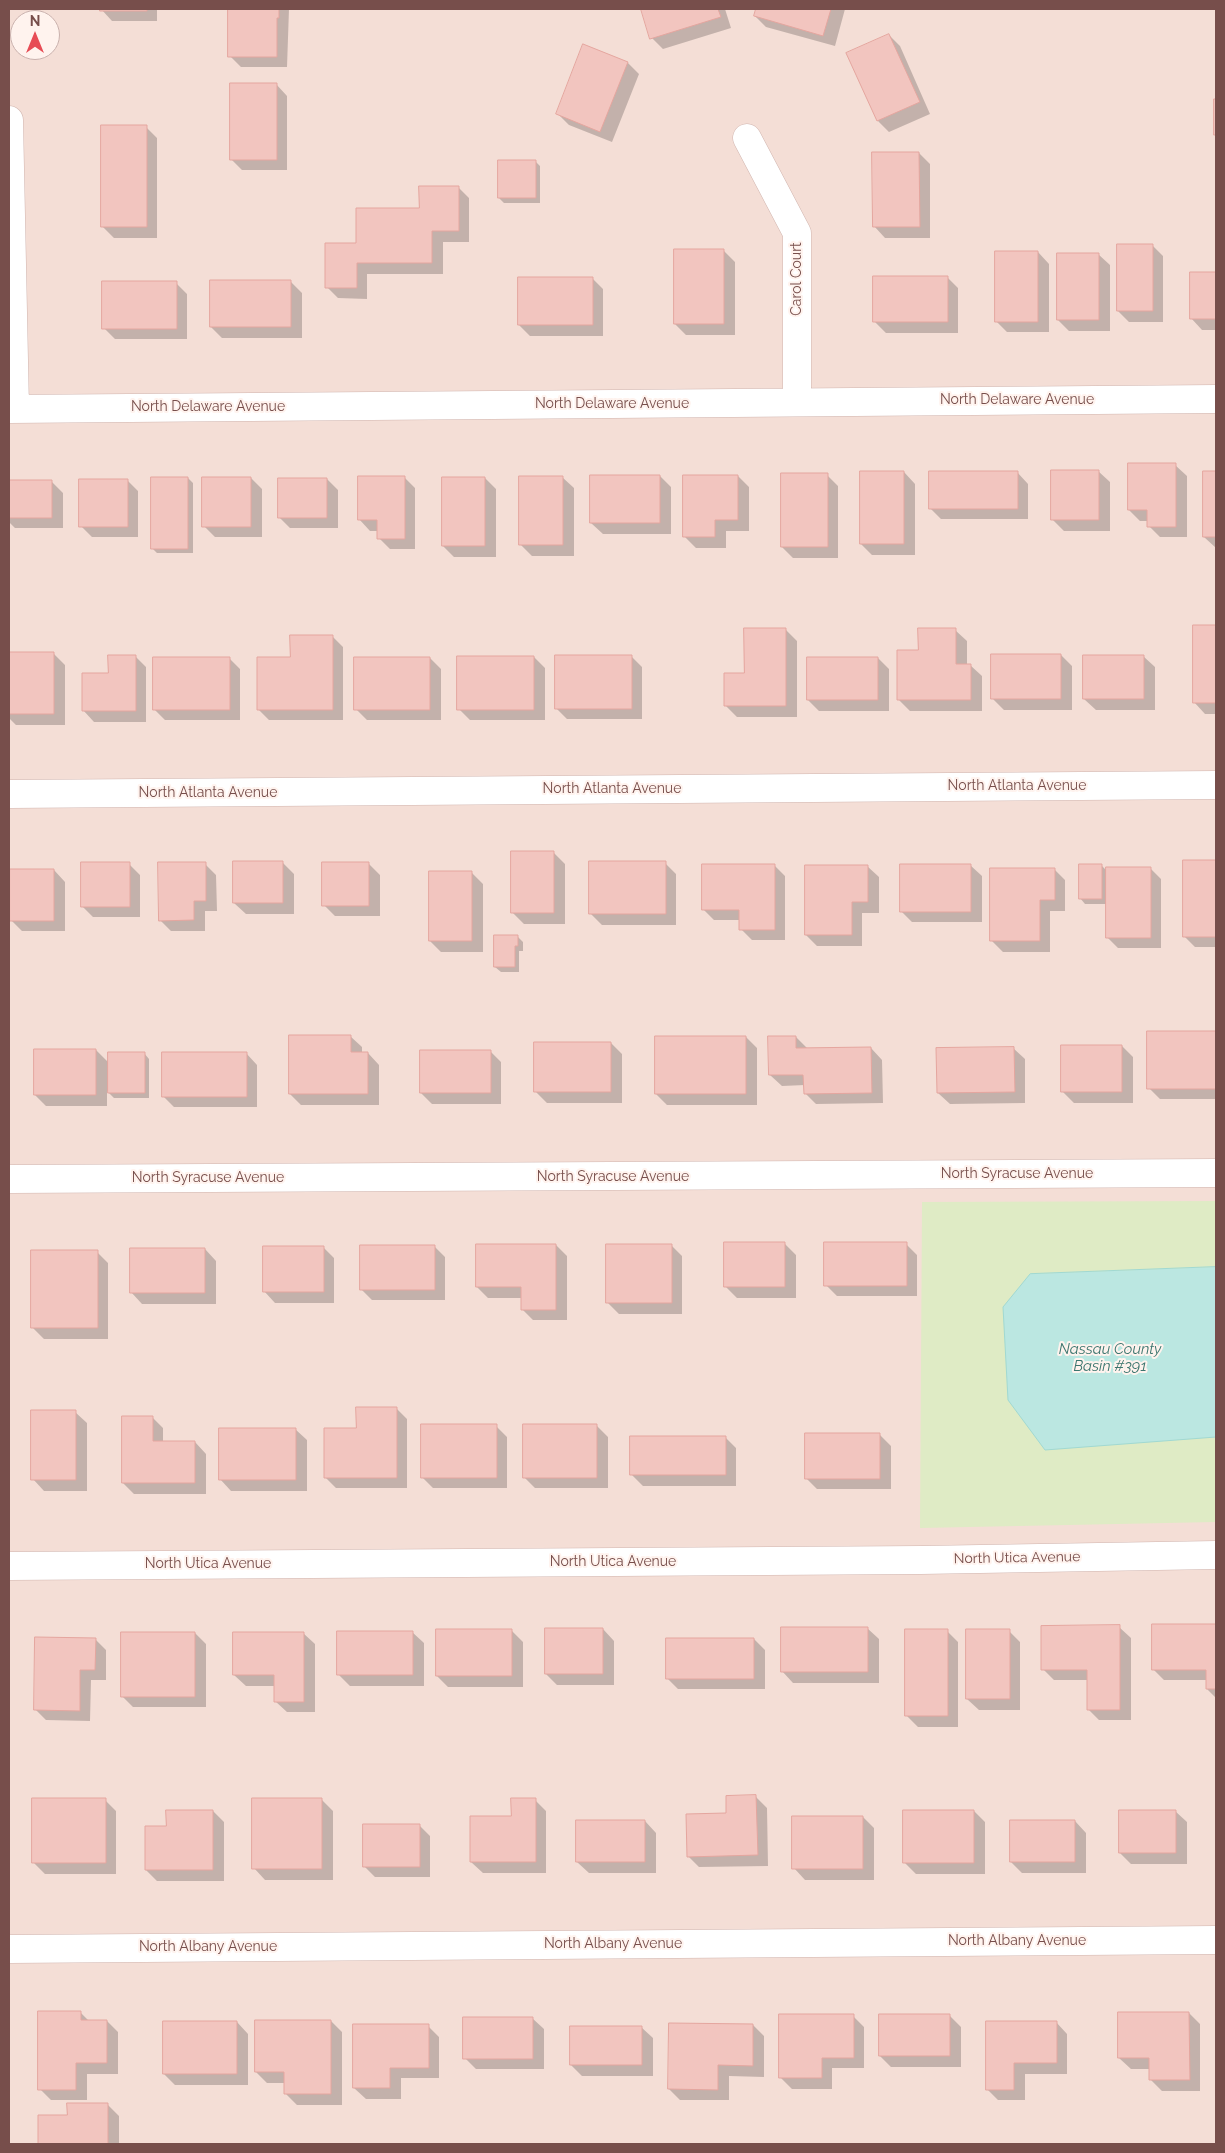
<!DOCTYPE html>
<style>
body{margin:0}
#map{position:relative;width:1225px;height:2153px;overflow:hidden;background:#fdeee7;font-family:Raleway,sans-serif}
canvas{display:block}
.frame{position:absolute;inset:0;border:10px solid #774e4b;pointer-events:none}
.north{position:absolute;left:10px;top:10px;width:50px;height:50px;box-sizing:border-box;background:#fff3ee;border:1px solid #c9b1ad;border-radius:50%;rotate:0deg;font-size:14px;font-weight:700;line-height:20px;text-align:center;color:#774e4b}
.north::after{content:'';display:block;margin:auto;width:18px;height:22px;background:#e74c55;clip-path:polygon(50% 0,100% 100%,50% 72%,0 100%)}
</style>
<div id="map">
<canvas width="1225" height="2153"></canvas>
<div class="frame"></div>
<div class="north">N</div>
</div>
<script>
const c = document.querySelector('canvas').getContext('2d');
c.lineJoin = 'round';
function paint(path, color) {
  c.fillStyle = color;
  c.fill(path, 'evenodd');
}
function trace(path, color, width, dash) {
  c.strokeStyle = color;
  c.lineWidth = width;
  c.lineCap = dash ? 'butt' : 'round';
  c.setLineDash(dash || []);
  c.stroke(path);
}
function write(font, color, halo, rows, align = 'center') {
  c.font = font + ' Raleway,sans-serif';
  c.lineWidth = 4;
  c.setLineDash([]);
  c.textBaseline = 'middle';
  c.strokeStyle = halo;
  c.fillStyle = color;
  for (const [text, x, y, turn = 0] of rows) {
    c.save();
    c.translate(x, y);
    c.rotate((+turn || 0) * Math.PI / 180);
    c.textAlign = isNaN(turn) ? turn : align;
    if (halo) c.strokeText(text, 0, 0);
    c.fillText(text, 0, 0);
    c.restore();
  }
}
const residential = new Path2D(`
 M9,9H1216V2144H9ZM20,20H50V50H20Z`);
const green = new Path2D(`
 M1216,1201V1522L920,1528L922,1202Z`);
const water = new Path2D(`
 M1216,1267V1437L1045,1450L1008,1400L1003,1307L1030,1274Z`);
const shadow = new Path2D(`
 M101,9H157V21H112Z
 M230,9H289L287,67H241L230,56Z
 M642,9H725L731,28L663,49L652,38Z
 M757,9H845L835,46L766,27L755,16Z
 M889,35L900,46L930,114L889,132L878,121L848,54Z
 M628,63L639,74L612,142L569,125L558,114Z
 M276,84L287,96V170H242L231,159Z
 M146,127L157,138V238H114L102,226Z
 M919,153L930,164V238H885L874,226Z
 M535,161L540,166V203H504L499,198Z
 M458,187L469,198V242H443V274H367V299L338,298L327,287L357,244Z
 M1152,245L1163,256V322H1129L1118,311Z
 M724,251L735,262V335H686L675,324Z
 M1038,252L1049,264V332H1007L996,321Z
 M1098,254L1110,265V331H1069L1058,320Z
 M1191,274H1216V330H1202L1191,318Z
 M947,277L958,288V333H886L875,322Z
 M592,278L603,289V336H530L519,325Z
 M291,282L302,293V338H222L211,327Z
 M176,283L187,294V339H115L104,328Z
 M1175,465L1187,476V537H1160L1149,526V521H1140L1129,510Z
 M1098,471L1110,482V531H1064L1052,519Z
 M904,472L915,484V555H872L861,544Z
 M1017,472L1028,484V519H941L930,508Z
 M1204,472H1216V548L1204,537Z
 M827,475L838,486V558H793L782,547Z
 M660,476L671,487V534H603L591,523Z
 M738,476L749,487V531H726V548H696L685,537Z
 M404,477L415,488V549H390L379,538V531H370L359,519Z
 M562,477L574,488V556H532L521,545Z
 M188,478L193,483V553H157L152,548Z
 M251,478L262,489V537H215L204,526Z
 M485,478L496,489V557H454L443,546Z
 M327,479L338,490V528H290L279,517Z
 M127,480L138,491V537H92L81,526Z
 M9,481H51L63,493V528H15L9,522Z
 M1194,626H1216V714H1205L1194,702Z
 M786,630L797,641V717H737L726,706L745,674Z
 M955,630L967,641V665H970L982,676V711H910L899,700L920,651Z
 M332,636L343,647V720H269L258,709Z
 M9,654H54L65,665V725H16L9,718Z
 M1061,655L1072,666V710H1004L993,699Z
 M135,656L146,667V722H94L83,710L109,674Z
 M631,656L642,667V719H567L556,708Z
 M1143,656L1155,667V710H1096L1084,699Z
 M534,657L545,668V720H470L459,709Z
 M229,658L240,669V720H165L154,709Z
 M430,658L441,669V720H367L356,709Z
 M878,658L889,669V711H819L808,700Z
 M553,852L565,864V924H524L512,912Z
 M1184,861H1216V947H1195L1184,936Z
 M283,863L294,874V914H246L234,903Z
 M665,863L676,874V925H602L591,914Z
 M129,864L140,875V917H93L82,906Z
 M205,864L216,875L217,911H205V931H171L160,920Z
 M369,864L380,875V916H335L324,905Z
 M774,865L785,876V940H752L741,929V920H714L703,909Z
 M970,865L982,876V922H912L901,911Z
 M1101,865L1107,871L1150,868L1161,879V948H1118L1107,937V904H1085L1080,898Z
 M867,866L879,877V913H862V946H817L806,935Z
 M1054,869L1065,880V911H1050V952H1003L992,941Z
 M54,870L65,882V931H22L11,920Z
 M472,873L483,884V952H441L430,941Z
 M518,937L523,942V951H519V972H501L495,967Z
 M1149,1033H1216V1099H1160L1149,1088Z
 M350,1036L362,1047V1053H368L379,1065V1105H301L290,1094Z
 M746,1037L757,1048V1105H667L656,1094Z
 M796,1037L807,1048H871L882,1060L883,1103L816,1104L805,1093V1085L782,1086L770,1075Z
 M611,1043L622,1054V1103H547L536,1092Z
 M1122,1046L1133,1057V1103H1074L1063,1092Z
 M1013,1048L1025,1059V1103L950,1104L938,1093Z
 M96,1050L109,1063L144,1053L149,1059V1098H114L107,1091V1106H46L35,1095Z
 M490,1051L501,1062V1104H432L421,1093Z
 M246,1053L257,1065V1107H174L163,1096Z
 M785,1244L796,1255V1298H737L726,1287Z
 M906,1244L917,1255V1296H837L826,1285Z
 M556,1245L567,1256V1320H533L522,1309V1298H488L477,1287Z
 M671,1245L682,1256V1314H619L608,1303Z
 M434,1246L445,1257V1300H372L361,1289Z
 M323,1247L334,1258V1303H275L264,1291Z
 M205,1249L216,1261V1304H142L131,1292Z
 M97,1252L108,1263V1339H44L33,1328Z
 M396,1408L407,1419V1488H336L325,1477L357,1429Z
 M75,1412L87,1423V1491H44L33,1479Z
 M152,1417L163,1428V1442H195L206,1454V1494H134L123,1483Z
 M496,1426L507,1437V1488H433L422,1477Z
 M597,1426L608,1437V1488H535L524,1477Z
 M295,1429L307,1440V1491H231L220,1479Z
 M880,1435L891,1446V1489H817L806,1478Z
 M725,1437L736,1448V1486H643L632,1475Z
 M1153,1625H1216V1698L1207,1689V1680H1164L1153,1669Z
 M1119,1627L1131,1638V1720H1099L1088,1709V1680H1054L1043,1669Z
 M867,1628L879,1639V1683H793L782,1671Z
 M603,1629L614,1641V1685H557L546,1674Z
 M512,1631L523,1642V1687H448L437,1676Z
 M947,1631L958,1642V1727H918L907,1716Z
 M1009,1631L1020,1642V1710H979L967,1699Z
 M412,1632L424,1643V1686H350L339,1675Z
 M195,1633L206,1644V1707H133L122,1696Z
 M303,1633L315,1644V1712H287L275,1701V1686H246L234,1675Z
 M95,1639L106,1650V1680H91L90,1721L46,1720L35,1709Z
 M754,1639L765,1650V1689H678L667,1678Z
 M756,1797L767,1808L768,1866L699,1867L688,1856L727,1814Z
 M105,1800L116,1811V1874H45L34,1863Z
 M322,1800L333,1811V1880H265L254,1868Z
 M535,1800L546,1811V1873H483L471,1862L512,1817Z
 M213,1811L224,1822V1881H157L146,1870L168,1827Z
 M974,1811L985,1822V1874H916L905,1863Z
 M1175,1811L1187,1822V1864H1131L1120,1853Z
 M863,1817L874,1828V1880H805L794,1868Z
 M645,1821L656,1833V1873H589L577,1862Z
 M1075,1821L1086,1833V1873H1022L1011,1862Z
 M419,1825L430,1836V1877H375L364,1866Z
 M80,2012L89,2021H107L118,2032V2074H87V2100H51L40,2089Z
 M1189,2013L1200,2024V2091H1162L1151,2080V2069H1131L1119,2058Z
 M853,2016L864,2027V2068H832V2089H792L781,2078Z
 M950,2016L961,2027V2067H891L880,2056Z
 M532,2018L544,2029V2069H476L465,2058Z
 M331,2021L342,2032V2105H297L286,2094V2083H267L256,2072Z
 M237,2022L248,2034V2085H175L164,2074Z
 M987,2022H1056L1067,2034V2074H1025V2100H998L987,2089Z
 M753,2025L764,2036V2077L729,2076V2100H680L669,2089Z
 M428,2026L439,2037V2078H401V2099H366L354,2088Z
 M641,2027L653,2038V2076H582L571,2065Z
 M107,2104L119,2116V2144H40V2116H68Z`);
const building = new Path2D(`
 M100,9H147V11H100Z
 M228,9H279V18H277V57H228Z
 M641,9H718L721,17L650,39Z
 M756,9H831L823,36L754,16Z
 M889,34L920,102L877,121L846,53Z
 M583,44L628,62L600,132L556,114Z
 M230,83H277V160H230Z
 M1214,99H1216V135H1214Z
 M101,125H147V227H101Z
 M872,152H919L920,227H873Z
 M498,160H536V198H498Z
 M419,186H459V231H432V263H357V288H325V243H356V208H419Z
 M1117,244H1153V311H1117Z
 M674,249H724V324H674Z
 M995,251H1038V322H995Z
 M1057,253H1099V320H1057Z
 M1190,272H1216V319H1190Z
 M873,276H948V322H873Z
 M518,277H593V325H518Z
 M210,280H291V327H210Z
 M102,281H177V329H102Z
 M1128,463H1176V527H1147V510H1128Z
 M1051,470H1099V520H1051Z
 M860,471H904V544H860Z
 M929,471H1018V509H929Z
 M1203,471H1216V537H1203Z
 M781,473H828V547H781Z
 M590,475H660V523H590Z
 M683,475H738V520H715V537H683Z
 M358,476H405V539H377V520H358Z
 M519,476H563V545H519Z
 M151,477H188V549H151Z
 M202,477H251V527H202Z
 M442,477H485V546H442Z
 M278,478H327V518H278Z
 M79,479H128V527H79Z
 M9,480H52V518H9Z
 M1193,625H1216V703H1193Z
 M744,628H786V706H724V673H744Z
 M918,628H956V664H971V700H897V650H918Z
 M290,635H333V710H257V657H290Z
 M9,652H54V714H9Z
 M991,654H1061V699H991Z
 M108,655H136V711H82V673H108Z
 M555,655H632V709H555Z
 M1083,655H1144V699H1083Z
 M457,656H534V710H457Z
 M153,657H230V710H153Z
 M354,657H430V710H354Z
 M807,657H878V700H807Z
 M511,851H554V913H511Z
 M1183,860H1216V937H1183Z
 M233,861H283V903H233Z
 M589,861H666V914H589Z
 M81,862H130V907H81Z
 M158,862H206V901H194V920L159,921Z
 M322,862H369V906H322Z
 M702,864H775V930H739V910H702Z
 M900,864H971V912H900Z
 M1079,864H1102V899H1079Z
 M805,865H868V902H852V935H805Z
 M1106,867H1151V938H1106Z
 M990,868H1055V900H1040V941H990Z
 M10,869H54V921H10Z
 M429,871H472V941H429Z
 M494,935H518V946H515V967H494Z
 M1147,1031H1216V1089H1147Z
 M289,1035H351V1052H368V1094H289Z
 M655,1036H746V1094H655Z
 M768,1036H796V1048L871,1047L872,1093L804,1094L803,1075H769Z
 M534,1042H611V1092H534Z
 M1061,1045H1122V1092H1061Z
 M1014,1047L1015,1092L937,1093L936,1048Z
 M34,1049H96V1095H34Z
 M420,1050H491V1093H420Z
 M108,1052H145V1093H108Z
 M162,1052H247V1097H162Z
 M724,1242H785V1287H724Z
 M824,1242H907V1286H824Z
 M476,1244H556V1310H521V1287H476Z
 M606,1244H672V1303H606Z
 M360,1245H435V1290H360Z
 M263,1246H324V1292H263Z
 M130,1248H205V1293H130Z
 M31,1250H98V1328H31Z
 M356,1407H397V1478H324V1428H356Z
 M31,1410H76V1480H31Z
 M122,1416H153V1441H195V1483H122Z
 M421,1424H497V1478H421Z
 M523,1424H597V1478H523Z
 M219,1428H296V1480H219Z
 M805,1433H880V1479H805Z
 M630,1436H726V1475H630Z
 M1152,1624H1216V1689H1206V1670H1152Z
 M1120,1625V1710H1087V1670H1041V1626Z
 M781,1627H868V1672H781Z
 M545,1628H603V1674H545Z
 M436,1629H512V1676H436Z
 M905,1629H948V1716H905Z
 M966,1629H1010V1699H966Z
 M337,1631H413V1675H337Z
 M121,1632H195V1697H121Z
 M233,1632H304V1702H274V1675H233Z
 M35,1637L96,1638L95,1670H80V1711L34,1710Z
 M666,1638H754V1679H666Z
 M756,1795L758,1855L687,1857L686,1814L726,1813V1796Z
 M32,1798H106V1863H32Z
 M252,1798H322V1869H252Z
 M511,1798H536V1862H470V1816H511Z
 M166,1810H213V1870H145V1826H166Z
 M903,1810H974V1863H903Z
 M1119,1810H1176V1853H1119Z
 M792,1816H863V1869H792Z
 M576,1820H645V1862H576Z
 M1010,1820H1075V1862H1010Z
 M363,1824H420V1867H363Z
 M38,2011H81V2020H107V2063H76V2090H38Z
 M1118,2012H1189L1190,2080H1149V2058H1118Z
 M779,2014H854V2058H822V2078H779Z
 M879,2014H950V2056H879Z
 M463,2017H533V2059H463Z
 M255,2020H331V2094H284V2072H255Z
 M163,2021H237V2074H163Z
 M986,2021H1057V2063H1014V2090H986Z
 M669,2023L753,2024V2066L718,2065V2090L668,2089Z
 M353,2024H429V2068H390V2088H353Z
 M570,2026H642V2065H570Z
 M67,2103H108V2144H38V2115H67Z`);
const street = new Path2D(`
 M9,120L15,409
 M747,138L797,233V402
 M9,409L1216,399
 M9,794L1216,785
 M9,1179L1216,1173
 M9,1566L921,1560L1216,1555
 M9,1949L1216,1940`);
const streetNames = [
 ["Carol Court",797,279,-90],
 ["North Delaware Avenue",1017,400],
 ["North Delaware Avenue",612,404],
 ["North Delaware Avenue",208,407],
 ["North Atlanta Avenue",1017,786],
 ["North Atlanta Avenue",612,789],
 ["North Atlanta Avenue",208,793],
 ["North Syracuse Avenue",1017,1174],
 ["North Syracuse Avenue",613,1177],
 ["North Syracuse Avenue",208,1178],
 ["North Utica Avenue",1017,1558,-1],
 ["North Utica Avenue",613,1562],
 ["North Utica Avenue",208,1564],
 ["North Albany Avenue",1017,1941],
 ["North Albany Avenue",613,1944],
 ["North Albany Avenue",208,1947]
];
const waterNames = [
 ["Nassau County",1110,1349],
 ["Basin #391",1110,1366]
];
paint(residential, '#f4ded6');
paint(green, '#dfebc5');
paint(water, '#bbe7e1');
trace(water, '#a1d9d2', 1);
paint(shadow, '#0003');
paint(building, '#f2c5bf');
trace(building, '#e5a69f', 1);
trace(street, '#d1b5af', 29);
trace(street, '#fff', 28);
write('14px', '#774e4b', '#fff3ee', streetNames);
write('italic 15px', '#3b756e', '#fff3ee', waterNames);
</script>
